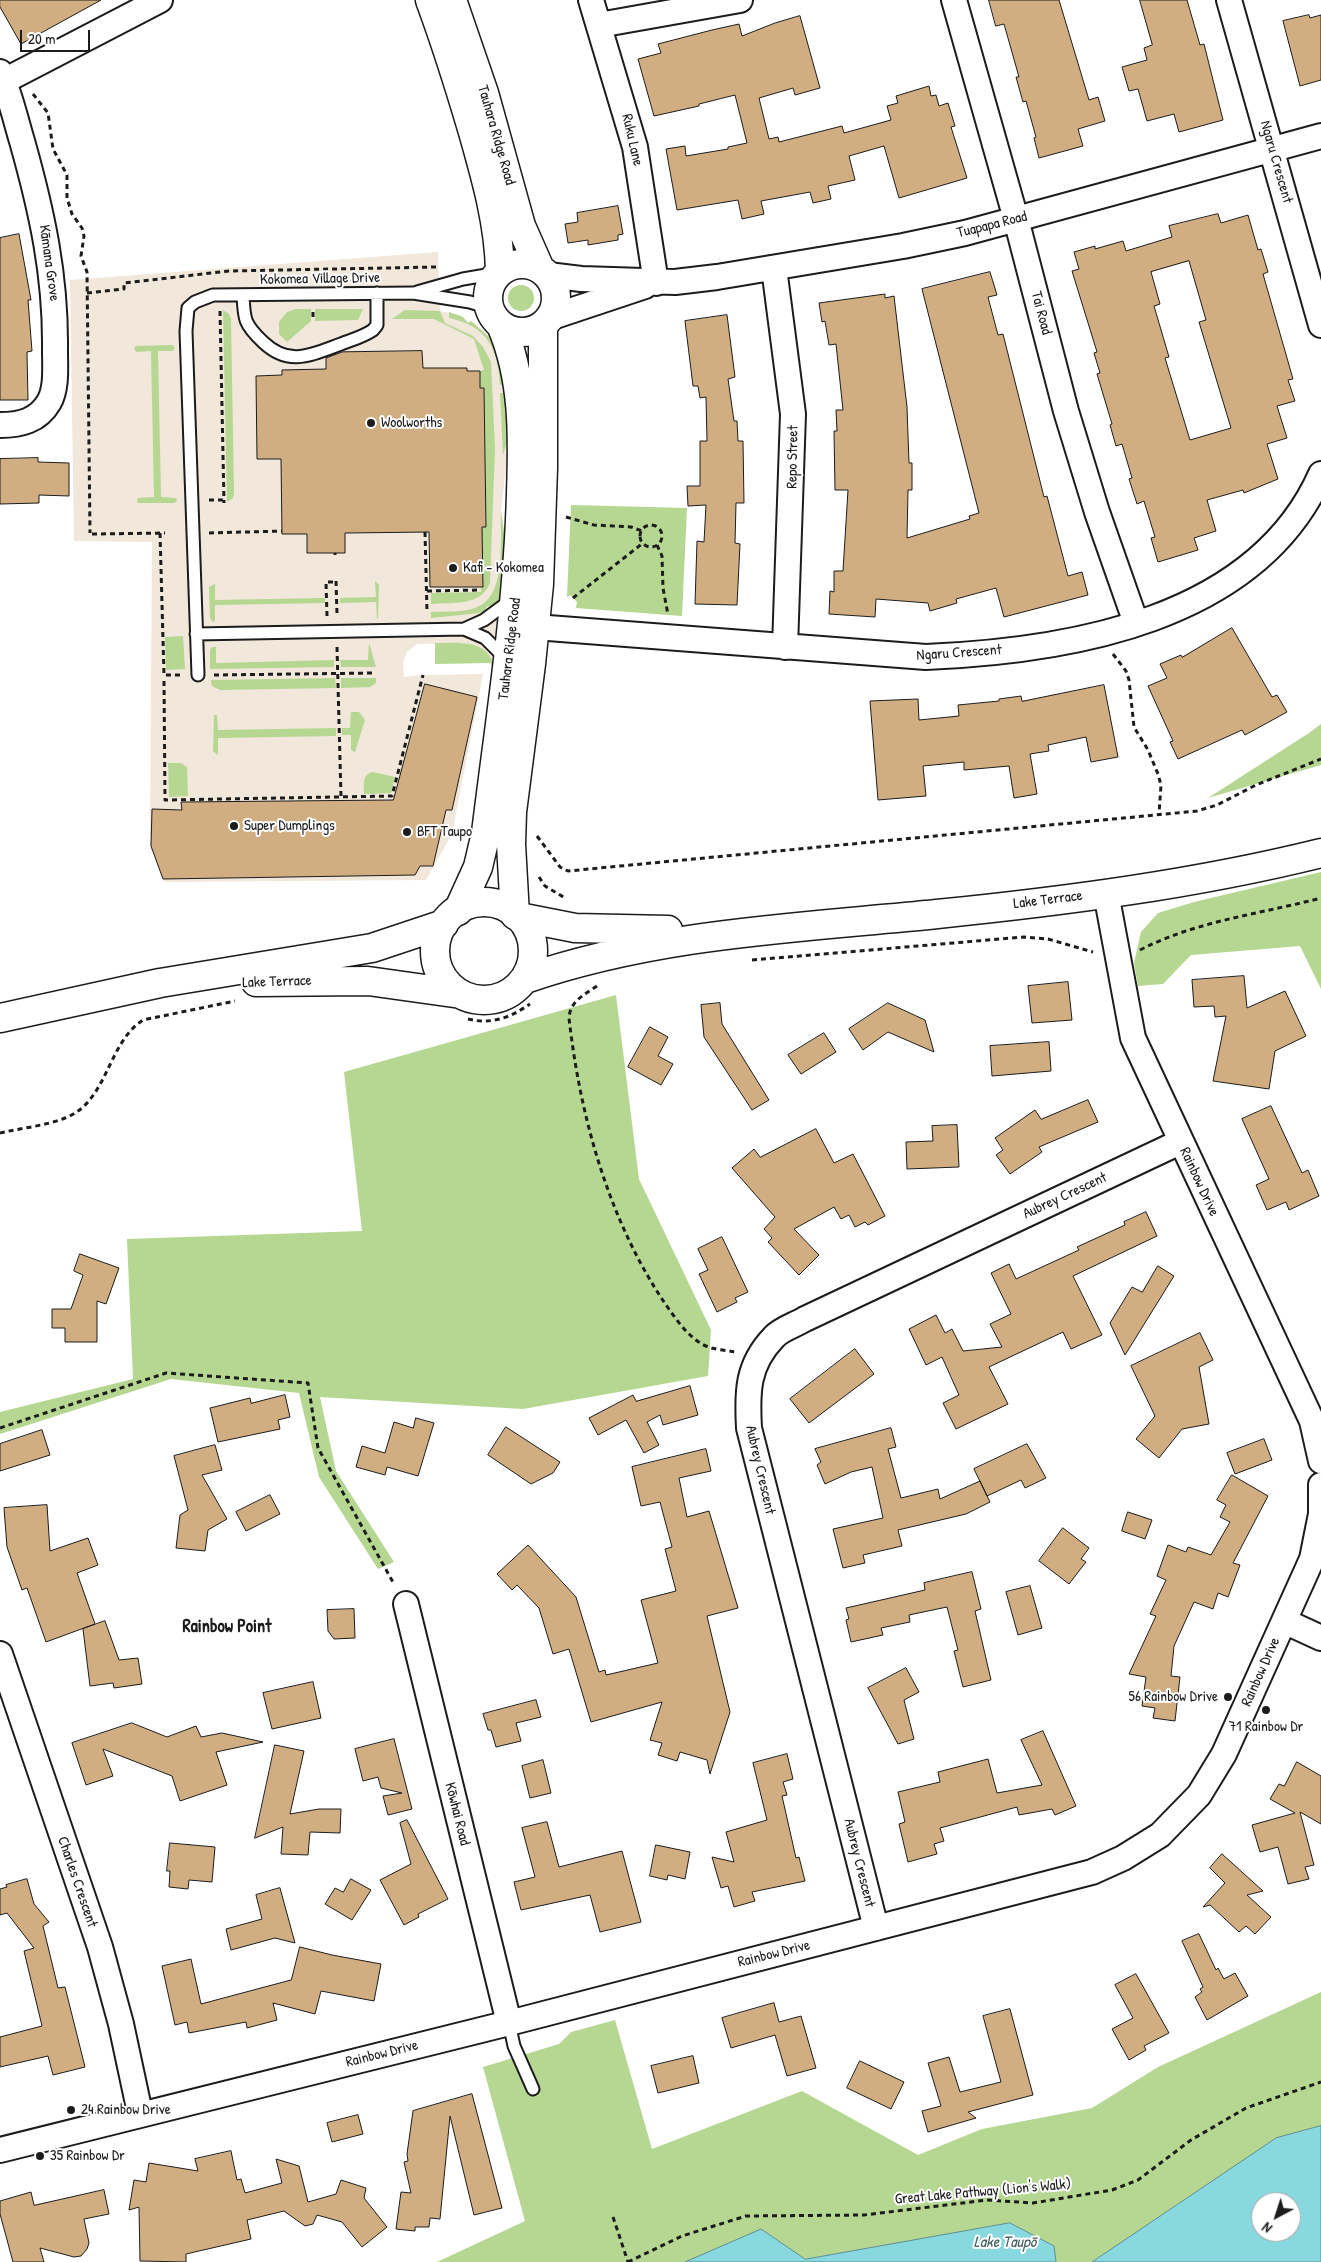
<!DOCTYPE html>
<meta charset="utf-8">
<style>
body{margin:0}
#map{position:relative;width:1321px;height:2262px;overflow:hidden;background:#fff;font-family:"Patrick Hand",sans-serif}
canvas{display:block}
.north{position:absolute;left:1251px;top:2192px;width:50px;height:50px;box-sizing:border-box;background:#fff;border:1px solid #a4a4a4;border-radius:50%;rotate:220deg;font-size:14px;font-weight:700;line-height:20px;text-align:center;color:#1c1c1c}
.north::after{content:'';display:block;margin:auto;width:18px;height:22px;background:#1c1c1c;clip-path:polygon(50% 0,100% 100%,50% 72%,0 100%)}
.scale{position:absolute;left:20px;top:30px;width:70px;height:22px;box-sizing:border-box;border:2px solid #1c1c1c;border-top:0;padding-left:6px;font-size:15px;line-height:18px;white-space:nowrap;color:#1c1c1c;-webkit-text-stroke:4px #fff;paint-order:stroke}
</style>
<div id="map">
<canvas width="1321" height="2262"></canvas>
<div class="north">N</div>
<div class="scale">20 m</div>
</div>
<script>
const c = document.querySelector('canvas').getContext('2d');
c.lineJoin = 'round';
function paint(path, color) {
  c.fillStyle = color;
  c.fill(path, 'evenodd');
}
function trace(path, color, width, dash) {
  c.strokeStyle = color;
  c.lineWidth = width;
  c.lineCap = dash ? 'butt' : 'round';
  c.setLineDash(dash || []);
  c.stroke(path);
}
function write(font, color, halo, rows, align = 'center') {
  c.font = font + ' "Patrick Hand",sans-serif';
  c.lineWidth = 4;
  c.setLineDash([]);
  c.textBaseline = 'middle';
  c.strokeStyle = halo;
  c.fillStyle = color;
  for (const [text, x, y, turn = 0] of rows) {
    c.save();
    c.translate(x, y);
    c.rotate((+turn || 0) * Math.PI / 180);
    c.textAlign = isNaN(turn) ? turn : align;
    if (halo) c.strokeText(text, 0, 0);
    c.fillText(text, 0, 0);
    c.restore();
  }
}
const built = new Path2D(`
 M438,252L440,311L460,315L465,321L468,323L471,321L477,325L488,335L500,351L510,432L501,512L508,558L503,595L500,599L494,666L466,643L417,644L407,652L403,662L404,677L423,675L483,674L452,834L426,880L164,882L150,846L152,542L74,541L70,280Z`);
const green = new Path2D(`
 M508 298a13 13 0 1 1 26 0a13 13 0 1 1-26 0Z
 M296,309H311V321L287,342L279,334V322L287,312Z
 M315,309H363L358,320L315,321Z
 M223,310L229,314L231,319L234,493L233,498L227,502Z
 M405,310L440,311L445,323L473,336L483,347L491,362L495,449L490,583C480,607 453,602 431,604V593L481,592L479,527H486L484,388H480V371L484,370L474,339L434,319H392Z
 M449,312L463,317L468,323L471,321L492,340L509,385H500C498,348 487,326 449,318Z
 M172,345L175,347L173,351H158L161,497L176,498L177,501L174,503H139L137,502L138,498L154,497L151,351L136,352L134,348L136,346Z
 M500,393H509L510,432L503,455Z
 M571,505L687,508L682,616L576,608L577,602L570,595L567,597Z
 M501,512L508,558L503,595L492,607L487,606L485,611L479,613L431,618V612C446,611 464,613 477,607C507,596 500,539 501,512Z
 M375,581L379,585L378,618L377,619L376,602L340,603V598L376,597Z
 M215,584V600L325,598V603L215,605V621L213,622L210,618L209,587Z
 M183,636L185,669L166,670L165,637Z
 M369,643L376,667H341L340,660H368Z
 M435,643C457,643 487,638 494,666C495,671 493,674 495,680H490L492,666L490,663L435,664Z
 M212,647H216V663L334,660V667L210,669V650Z
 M335,678L336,688L220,690L212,686L211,680Z
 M341,678H376V683L370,687L341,688Z
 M351,712H359L365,720L355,752L351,750V735H342V728H350Z
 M214,715H217L218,730L336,728V736L218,738V755L213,751Z
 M1321,724V765L1208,798L1309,733Z
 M168,763H181L187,767L188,796L169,797Z
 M373,772L395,777L391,793L364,794C364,784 362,774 373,772Z
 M1321,872V989L1300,946L1191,955L1163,984L1138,986L1134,963L1141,932L1158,913L1194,902Z
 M616,995L639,1179L711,1330L708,1376L523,1409L320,1397L336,1471L394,1562L378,1569L319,1477L299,1393L171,1379L0,1434V1412L133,1379L127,1239L362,1231L344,1072Z
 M1321,1992V2126L1276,2138L1092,2262H1056L1054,2246L1010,2223L805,2259L761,2229L685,2262H437L525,2221L483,2067L559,2044L571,2032L615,2020L652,2149L802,2091L918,2155L982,2129L1092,2108L1158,2067Z`);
const water = new Path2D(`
 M1321,2126V2262H1092L1276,2138ZM1261,2202H1291V2232H1261Z
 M1010,2223L1054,2246L1056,2262H685L761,2229L805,2259Z`);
const building = new Path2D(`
 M0,0H101L21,44L0,7Z
 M989,0H1059L1089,100L1098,97L1105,121L1078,129L1083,146L1039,158L1034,138L1036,137L1026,101L1023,102L1016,77H1019L1004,24L996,26Z
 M1140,0H1187L1200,45L1204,44L1223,120L1179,132L1174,114L1147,121L1138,89L1129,91L1122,67L1147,60L1144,48L1152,45Z
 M1309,15L1310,18L1321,15V80L1300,86L1283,21Z
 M800,16L820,88L795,95L793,88L759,98L769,139L778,137L779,142L842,126L844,133L891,120L887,106L898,103L896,96L929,86L931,96L936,95L939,106L948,103L955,126L951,127L967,178L899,198L884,146L849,156L855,180L828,186L831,199L813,203L810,192L761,201L764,214L742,219L738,200L677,210L666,149L685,146L686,156L728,149V147L747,143L735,95L699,104V106L654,116L638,59L661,53L658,44L712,30L739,24L742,36L775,23Z
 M618,206L623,234L618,235V240L588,245V240L568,243L565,224L578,222L577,213Z
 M1218,214L1221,223L1248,215L1258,250L1261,249L1268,272L1263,274L1293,379L1288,380L1295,401L1277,406L1287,438L1267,444L1278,479L1244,493L1243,490L1207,500L1216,531L1194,538L1198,550L1158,562L1151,538L1155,537L1144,501L1137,504L1129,479L1132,478L1122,444L1116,446L1110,425L1112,424L1097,374L1100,373L1094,353L1097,352L1072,271L1079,269L1074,252L1095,246V249L1123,241L1126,251L1172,237L1169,226ZM1189,261L1206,320L1199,322L1231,428L1190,440L1165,358L1169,357L1154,306L1160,304L1151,272Z
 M19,234L31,300H28L32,351L27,352L28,400H0V238Z
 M990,272L997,295L988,297L998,335L1003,334L1044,497L1047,496L1068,576L1082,572L1088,595L1004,617L996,588L956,599L957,603L930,611L928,603L876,599L875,617L829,614L830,591L834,592V571H843L848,490H835L834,431H837L836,410H843L836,344L829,345L825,321L822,322L819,303L885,294V298L894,296L907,407L909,463H912V490H908L907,538L970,519L969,516L979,513L922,289Z
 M727,315L735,377L728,379L734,421H737L738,441H743L744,503H736L735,543L740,544L737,605L695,604L697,541L704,542L706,505L688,506L687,486H700V441H707L706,397L700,398L698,386H693L685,321Z
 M422,351L423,368H467V371H480V388H484L486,527H482L483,587H430L429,532L345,533V553H307V534H282L281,459H257L256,376L282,375V370L326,369V358L342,352Z
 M38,458V462L69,463V496L39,495V503L0,504V459Z
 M1232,628L1272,697L1277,695L1287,712L1245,735L1242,730L1178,759L1170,742L1173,741L1148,686L1167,678L1160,664L1181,655L1182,657Z
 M425,684L477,697L452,810H446L433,866H420L415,875L163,879L151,846L152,809L182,810L181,802L393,800Z
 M1104,685L1118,757L1091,762L1086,737L1048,745L1049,751L1030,754L1037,794L1014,798L1009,766L964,770V762L923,766L926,796L878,800L870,701L918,699L919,720L959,716L958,705L999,701V699L1021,696L1022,701Z
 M1244,976L1247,1008L1285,991L1306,1036L1275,1051L1269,1089L1213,1081L1226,1016L1215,1017L1214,1006L1194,1007L1192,980Z
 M1068,982L1072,1020L1032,1023L1028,986Z
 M720,1003L722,1024L769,1100L752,1110L704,1037L701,1005Z
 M888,1003L925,1020L934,1052L888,1032L863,1050L849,1029Z
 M650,1027L668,1037L658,1056L673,1064L661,1085L628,1067Z
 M824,1033L836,1052L801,1074L788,1055Z
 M1049,1042L1051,1071L992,1076L990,1046Z
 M1088,1100L1098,1122L1039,1147L1042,1152L1010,1174L996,1155L1003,1150L995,1138L1035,1110L1041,1119Z
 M1271,1106L1302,1173L1308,1170L1319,1196L1289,1210L1286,1202L1267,1210L1256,1185L1269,1179L1242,1119Z
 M957,1125L959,1167L907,1169L906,1142L933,1141L932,1126Z
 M816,1129L834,1163L853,1154L885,1216L868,1225L865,1222L855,1227L849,1215L841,1219L834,1207L794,1229L819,1255L799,1275L768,1242L772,1238L764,1229L775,1217L732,1168L754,1149L760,1157Z
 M1146,1212L1157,1236L1073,1276L1102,1335L1071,1349L1063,1332L989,1367L1008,1404L956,1429L943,1403L959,1395L942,1357L926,1365L909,1329L936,1315L945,1333L952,1329L963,1351L1002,1347L990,1324L1011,1314L991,1273L1009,1264L1016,1279L1079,1250L1077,1247L1125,1225L1124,1222Z
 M722,1237L748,1292L735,1298L737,1302L717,1312L699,1274L708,1270L698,1249Z
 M80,1254L119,1268L106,1304L97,1301V1342H65V1328H52V1309H71L83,1275L74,1271Z
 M1158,1266L1174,1276L1125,1355L1110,1323L1132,1287L1142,1292Z
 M1200,1333L1213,1360L1199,1367L1209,1424L1182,1429L1159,1458L1136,1439L1155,1416L1131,1366Z
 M855,1349L874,1374L809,1423L790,1399Z
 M690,1386L698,1415L663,1425L660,1415L647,1422L659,1445L644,1453L626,1420L598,1435L589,1418L633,1395L636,1401Z
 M285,1395L290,1417L278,1420L280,1429L218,1442L210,1408L250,1398L251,1403Z
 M416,1418L434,1423L418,1476L387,1467L385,1475L356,1467L362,1446L385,1453L394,1422L413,1428Z
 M506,1427L560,1462L553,1473L531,1484L488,1455Z
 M891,1428L896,1447L888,1449L901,1498L938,1489L940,1499L980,1481L990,1502L966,1514L898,1530L902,1546L863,1555L865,1563L843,1568L833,1529L883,1518L872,1467L851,1472L825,1484L817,1465L821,1462L815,1449Z
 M42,1430L50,1455L0,1471V1444Z
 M1264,1439L1272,1460L1235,1474L1227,1453Z
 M1027,1444L1046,1478L1025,1488L1021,1480L987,1496L974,1469Z
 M215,1445L222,1470L202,1475L227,1519L208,1530L205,1551L176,1548L180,1515L188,1510L174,1456Z
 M706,1449L711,1471L679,1478L687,1517L709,1511L738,1608L707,1616L730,1712L710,1774L707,1760L680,1752L677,1761L658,1755L662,1743L650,1740L662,1702L591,1722L569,1649L553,1654L539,1608L517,1585L512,1590L497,1574L528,1545L576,1597L599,1672L605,1670L606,1675L658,1663L641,1600L676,1591L665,1549L672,1547L660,1502L641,1506L632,1467Z
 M1232,1475L1268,1496L1233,1563L1240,1565L1228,1597L1218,1593L1213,1609L1194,1602L1174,1646L1171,1676L1180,1677L1175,1721L1153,1718L1155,1708L1142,1706L1146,1677L1129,1674L1156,1616L1150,1614L1166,1580L1157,1576L1168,1545L1186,1552L1188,1547L1211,1555L1230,1522L1220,1517L1226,1505L1217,1500Z
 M270,1495L280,1514L246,1531L236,1512Z
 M47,1505L50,1551L88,1538L98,1565L77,1573L95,1624L46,1642L27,1588L22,1590L7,1547L4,1508Z
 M1128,1512L1152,1520L1145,1539L1122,1531Z
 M1063,1528L1089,1548L1081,1559L1086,1562L1069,1584L1039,1561Z
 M972,1572L981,1609L975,1611L991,1680L963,1687L954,1651L958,1650L947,1607L909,1615L910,1622L881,1628L883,1635L851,1642L846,1620L849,1619L846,1608L925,1590L924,1583Z
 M1030,1586L1042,1628L1018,1635L1006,1592Z
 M354,1609L355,1638L334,1639L328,1631L327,1610Z
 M105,1621L119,1660L138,1658L142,1684L114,1688L113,1683L90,1686L83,1629Z
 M906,1668L919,1692L904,1700L914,1739L898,1744L868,1688Z
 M313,1682L321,1718L272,1729L263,1693Z
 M536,1700L541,1717L516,1723L521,1741L496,1747L491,1730H488L483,1714Z
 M132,1723L167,1737L196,1726L201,1737L222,1733L263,1742L216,1752L227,1785L180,1801L172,1776L103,1749L113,1776L86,1785L72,1743Z
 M1043,1731L1076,1806L1055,1815L1052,1809L1019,1815L1017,1807L940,1828L944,1841L934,1844L937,1854L908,1862L899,1824L905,1822L898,1792L940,1782L938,1772L988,1759L997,1793L1042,1785L1021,1740Z
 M394,1739L412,1809L388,1815L383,1796L402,1793L381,1788L378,1777L363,1781L355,1749Z
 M275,1745L304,1751L290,1814L319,1809H341L340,1833L310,1832L308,1855L281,1854L283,1827L255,1838Z
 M787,1754L793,1779L783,1782L787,1795L782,1796L796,1858L799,1857L805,1881L752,1892L755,1901L734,1907L728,1886L721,1888L712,1857L734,1862L726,1832L767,1820L753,1763Z
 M543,1760L551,1793L530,1798L522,1766Z
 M1297,1762L1321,1776V1824L1300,1812L1314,1865L1305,1867L1309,1879L1288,1884L1278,1847L1260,1852L1252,1825L1295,1813L1270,1799L1279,1784L1284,1786Z
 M407,1820L448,1899L418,1914L419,1917L404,1925L380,1880L411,1864L400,1823Z
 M547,1822L559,1867L622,1851L641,1922L600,1932L590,1895L521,1910L514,1882L535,1877L522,1828Z
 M170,1843L215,1847L212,1882L189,1880L188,1889L169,1887L170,1871H167Z
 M656,1845L690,1852L685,1879L668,1875L667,1880L650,1876Z
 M1222,1854L1263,1891L1247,1895L1271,1917L1255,1934L1246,1926L1239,1932L1210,1905L1203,1907L1225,1883L1210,1868Z
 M27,1879L34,1904L49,1922L43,1926L58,1988L65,1987L85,2067L53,2075L48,2056L0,2067V2037L42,2026L24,1951L34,1948L7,1913L0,1915V1889L7,1887L6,1885Z
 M351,1879L371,1890L352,1920L325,1904L335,1888L343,1892Z
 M280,1888L295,1943L275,1938L231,1950L226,1929L262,1919L256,1895Z
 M1199,1934L1216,1970L1218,1968L1224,1979L1235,1973L1248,1996L1207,2020L1195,1997L1202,1992L1200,1989L1203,1987L1182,1941Z
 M300,1947L332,1955L381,1964L374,2001L321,1991L315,2014L273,2003L277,2020L247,2028L246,2022L189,2033L187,2022L175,2025L162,1966L191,1959L201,2004L291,1980Z
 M1136,1974L1169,2033L1144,2046L1146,2050L1129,2060L1112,2029L1133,2018L1115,1985Z
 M774,2003L779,2022L801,2016L816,2068L787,2076L775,2035L731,2048L722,2018Z
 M1010,2009L1033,2095L968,2112L976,2118L928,2132L922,2111L941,2106L928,2063L949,2057L960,2092L1001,2082L983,2016Z
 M693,2056L699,2083L658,2093L651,2066Z
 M860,2061L904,2082L891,2109L847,2088Z
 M472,2094L502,2208L474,2215L450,2116L440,2219L430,2218L429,2227H415V2231L396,2229L401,2192L411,2193L404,2162L408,2161L407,2154L413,2111Z
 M358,2115L363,2134L332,2142L327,2123Z
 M231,2151L237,2180L241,2179L245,2193L282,2183L276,2159L299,2166L308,2202L336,2194L341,2180L366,2188L364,2198L387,2227L362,2247L342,2222L317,2215L313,2224L305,2226L284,2211L247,2220L251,2239L186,2254V2262L140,2261L139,2207L129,2210L134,2180L146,2182L149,2163L198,2171L195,2159Z
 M104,2190L109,2214L84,2219L89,2243L87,2249L81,2256L74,2257L40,2248L44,2262H13L0,2214V2201L31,2192L34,2205Z`);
const path = new Path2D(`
 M33,94L48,113L53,149L67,175V198L72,214L82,228L84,236L81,256L87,272L90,533
 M87,293L124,289V283L229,271L437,267
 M220,311L224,503
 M313,312V321
 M209,500H223
 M566,517L594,525L631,527L642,531
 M640 536a11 11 0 1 1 22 0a11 11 0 1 1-22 0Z
 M425,532L427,612
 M160,533L164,675H181
 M209,533L282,531
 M92,534L165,533
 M657,545L662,556L663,588L668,615
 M335,553V555
 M336,581L337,614
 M427,591L481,590
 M573,598L643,543
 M327,616L326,582H336
 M337,647L341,797
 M1113,654L1126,671L1129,680L1134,727L1148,750L1158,774L1161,785L1159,814
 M214,675L376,673
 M164,681L165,800L392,796L423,675
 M537,836L560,867L568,871L1197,811L1217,805L1256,785L1321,759
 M539,877L545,886L565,898
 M1140,950C1196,921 1260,914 1321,898
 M752,960L1024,937L1048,939L1093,952
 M597,986C584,995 570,1001 569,1018C580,1116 608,1217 662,1299C673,1315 686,1335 702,1344C712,1350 725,1350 735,1352
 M468,1019C492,1025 511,1017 530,1004
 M0,1133C21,1128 45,1126 65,1118C108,1102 107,1043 143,1020L235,1001
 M0,1428L166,1373L308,1383L318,1448L394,1584
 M613,2217L628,2262
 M628,2262L682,2236L746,2216L864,2215L987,2200L1033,2203L1112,2190L1138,2180L1191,2140L1246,2108L1321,2082`);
const service = new Path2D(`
 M417,292L463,279L498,273
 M243,295C244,319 244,324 263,342C289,367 311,355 341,344C351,340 363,337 373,330L377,325V293
 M464,629L484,620L511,600
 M196,634L464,629L485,638L505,658
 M198,675L186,331L188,308L195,302L213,295L413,293L470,302L489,308
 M509,2023L514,2046L533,2089`);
const minor = new Path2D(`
 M591,0L635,147L656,283
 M954,0L1016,219L1066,411L1097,512L1136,623
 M1229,0L1321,325
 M599,25L740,0
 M0,72C10,94 15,118 22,141C42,212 56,276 55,350C55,367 57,388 49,402C38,421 20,425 0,425
 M4,81L160,0
 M774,268L793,414L785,647
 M548,275L581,279L675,282L717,277L903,246L965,233L1321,136
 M549,318L645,286
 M535,627L926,657C1068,651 1256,621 1321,474
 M1106,893L1133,1038L1312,1421L1321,1461
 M406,1604L509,2023
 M1284,1621L1321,1638
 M0,1654L100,1947L121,2024L140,2113
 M876,1928L749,1428C747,1392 747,1365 774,1337C781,1329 795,1325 805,1319L1180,1142
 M0,2150L509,2023L1092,1872L1123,1858L1160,1835L1199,1795L1224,1754L1312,1559L1321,1514V1485`);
const tertiary = new Path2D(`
 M430,0C446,43 460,88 473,132C486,178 499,223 500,271
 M452,0L484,93L521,226L540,269
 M488 298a34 34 0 1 1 68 0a34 34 0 1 1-68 0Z
 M458,911L478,867L486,833C500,719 518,607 521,493C523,436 524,378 501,325
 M515,915L511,844L512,812L531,664L539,584L543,468V325`);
const secondary = new Path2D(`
 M435 951a49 49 0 1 1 98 0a49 49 0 1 1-98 0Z
 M519,917L575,928L668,930
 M525,979C658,933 798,928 937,914C1065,901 1196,884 1321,853
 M256,982L368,981L461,994
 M0,1018L160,983L372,948L444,924`);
const markers = [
 [371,423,5,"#1c1c1c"],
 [453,568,5,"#1c1c1c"],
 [234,826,5,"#1c1c1c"],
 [407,832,5,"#1c1c1c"],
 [1228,1697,5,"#1c1c1c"],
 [1266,1710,5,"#1c1c1c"],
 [71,2110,5,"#1c1c1c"],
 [40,2156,5,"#1c1c1c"]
];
const streetNames = [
 ["Tauhara Ridge Road",496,135,74],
 ["Ruku Lane",632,140,77],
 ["Ngaru Crescent",1276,162,74],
 ["Tuapapa Road",992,225,-14],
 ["Kāmana Grove",49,263,82],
 ["Kokomea Village Drive",320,279,-1],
 ["Tai Road",1041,313,75],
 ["Repo Street",793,457,-89],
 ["Tauhara Ridge Road",510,649,-83],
 ["Ngaru Crescent",959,653,-4],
 ["Lake Terrace",1048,900,-7],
 ["Lake Terrace",277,982,-2],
 ["Rainbow Drive",1199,1182,65],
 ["Aubrey Crescent",1065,1196,-25],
 ["Aubrey Crescent",760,1470,77],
 ["Rainbow Drive",1261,1672,-66],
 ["Kōwhai Road",457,1814,76],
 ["Aubrey Crescent",859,1863,76],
 ["Charles Crescent",77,1882,71],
 ["Rainbow Drive",774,1954,-14],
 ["Rainbow Drive",382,2054,-14],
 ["Great Lake Pathway (Lion's Walk)",983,2192,-5]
];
const poiNames = [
 ["Woolworths",381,423],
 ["Kafi - Kokomea",463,568],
 ["Super Dumplings",244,826],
 ["BFT Taupo",417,832],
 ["56 Rainbow Drive",1218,1697,"right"],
 ["71 Rainbow Dr",1266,1727,"center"],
 ["24 Rainbow Drive",81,2110],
 ["35 Rainbow Dr",50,2156]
];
const waterNames = [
 ["Lake Taupō",1005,2243]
];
const quarterNames = [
 ["Rainbow Point",227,1627]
];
paint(built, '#f1e7da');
paint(green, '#b5d791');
paint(water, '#87d8df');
trace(water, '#5c8d91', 1);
paint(building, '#d0ae82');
trace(building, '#1c1c1c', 1);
trace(service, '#1c1c1c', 15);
trace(minor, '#1c1c1c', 28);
trace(tertiary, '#1c1c1c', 31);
trace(secondary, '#1c1c1c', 31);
trace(path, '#1c1c1c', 3, [5, 4]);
trace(service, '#fff', 11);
trace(minor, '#fff', 24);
trace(tertiary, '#fff', 28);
trace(secondary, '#fff', 28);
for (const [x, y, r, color] of markers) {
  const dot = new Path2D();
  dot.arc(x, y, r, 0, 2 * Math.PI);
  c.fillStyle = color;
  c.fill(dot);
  trace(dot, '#fff', 2);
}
write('15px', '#1c1c1c', '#fff', streetNames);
write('15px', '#1c1c1c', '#fff', poiNames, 'left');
write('italic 16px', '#415e60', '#fff', waterNames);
write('bold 18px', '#1c1c1c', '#fff', quarterNames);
</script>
